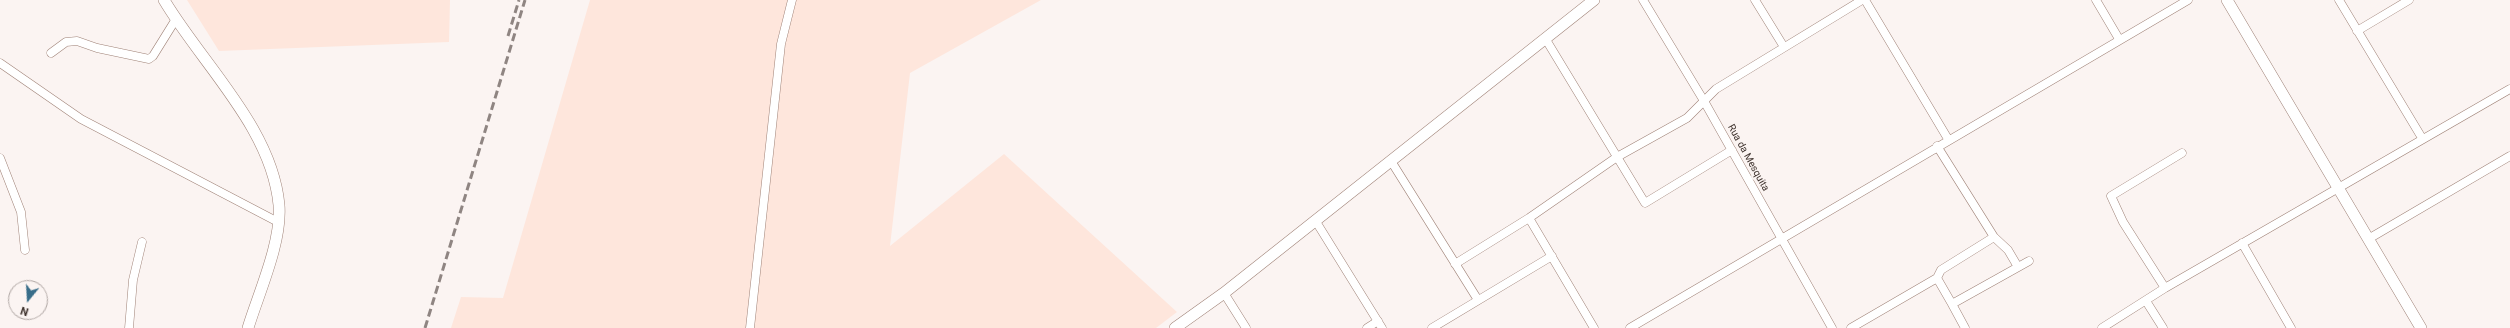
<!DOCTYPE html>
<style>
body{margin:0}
#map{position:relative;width:2510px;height:328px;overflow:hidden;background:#fbf4f2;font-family:Roboto,sans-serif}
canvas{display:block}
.north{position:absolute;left:8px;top:280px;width:40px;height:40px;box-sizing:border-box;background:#fbf4f2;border:1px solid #b0a7a4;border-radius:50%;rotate:198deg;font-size:11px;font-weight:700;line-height:16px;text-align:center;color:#3f332e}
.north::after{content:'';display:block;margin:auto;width:14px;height:18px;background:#386d89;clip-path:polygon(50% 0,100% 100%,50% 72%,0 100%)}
</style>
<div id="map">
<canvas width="2510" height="328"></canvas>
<div class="north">N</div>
</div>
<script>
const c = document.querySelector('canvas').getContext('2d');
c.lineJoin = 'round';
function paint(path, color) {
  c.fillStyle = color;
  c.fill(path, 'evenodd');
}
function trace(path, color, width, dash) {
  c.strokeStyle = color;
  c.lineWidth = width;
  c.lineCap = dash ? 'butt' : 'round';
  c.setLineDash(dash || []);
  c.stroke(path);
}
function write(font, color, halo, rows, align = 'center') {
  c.font = font + ' Roboto,sans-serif';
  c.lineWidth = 4;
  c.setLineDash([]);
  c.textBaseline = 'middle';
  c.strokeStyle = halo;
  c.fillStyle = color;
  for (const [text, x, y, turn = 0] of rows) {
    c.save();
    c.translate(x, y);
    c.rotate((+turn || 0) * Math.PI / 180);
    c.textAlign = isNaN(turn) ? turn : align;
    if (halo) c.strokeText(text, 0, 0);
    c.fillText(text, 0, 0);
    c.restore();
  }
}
const built = new Path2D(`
 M187,0H450L449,42L219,51Z
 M590,0H1041L910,73L890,246L1004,154L1177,312L1156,328H451L461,297L503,298Z`);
const minor = new Path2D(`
 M1643,0L1704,101L1832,328
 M1755,0L1784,47
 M1865,0L1948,139
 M2096,0L2119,39
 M2339,0L2422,138
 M2357,31L2409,0
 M1545,38L1645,203L1732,150
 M51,53L66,42L77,41L97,48L149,59L153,56L176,19
 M0,63L81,119L278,222
 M1937,146L1994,237L2008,250L2018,267
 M0,158L21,212L25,250
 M1391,161L1478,300
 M1529,218L1594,328
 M1315,220L1382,328
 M2370,238L2510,156
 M2242,243L2291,328
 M1455,264L1529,218L1617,157L1687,118L1716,89L1862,0
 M1937,278L1952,304L2029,261
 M2165,288L2123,222L2111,196L2182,153
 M1224,293L1246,328
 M2146,301L2163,328
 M1952,304L1965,328
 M129,328L133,280L142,242
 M750,328L781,44L792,0
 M1367,328L1378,321
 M1432,328L1552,256
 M1630,328L2188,0
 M1851,328L1937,278L1941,270L1994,237
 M2102,328L2165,288L2510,89`);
const tertiary = new Path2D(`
 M164,0C202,64 272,128 279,205C282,242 259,292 248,328
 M2227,0L2421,328
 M1175,328L1224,293L1594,0`);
const rail = new Path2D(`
 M508,36L519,0
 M425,328L525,0`);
const streetNames = [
 ["Rua da Mesquita",1748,158,61]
];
paint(built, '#fee6dc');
trace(minor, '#9f8277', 9);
trace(tertiary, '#9f8277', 12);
trace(minor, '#fff', 8);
trace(tertiary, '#fff', 11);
trace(rail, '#8f8582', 3, [8, 4]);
write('10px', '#3f332e', '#fbf4f2', streetNames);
</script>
